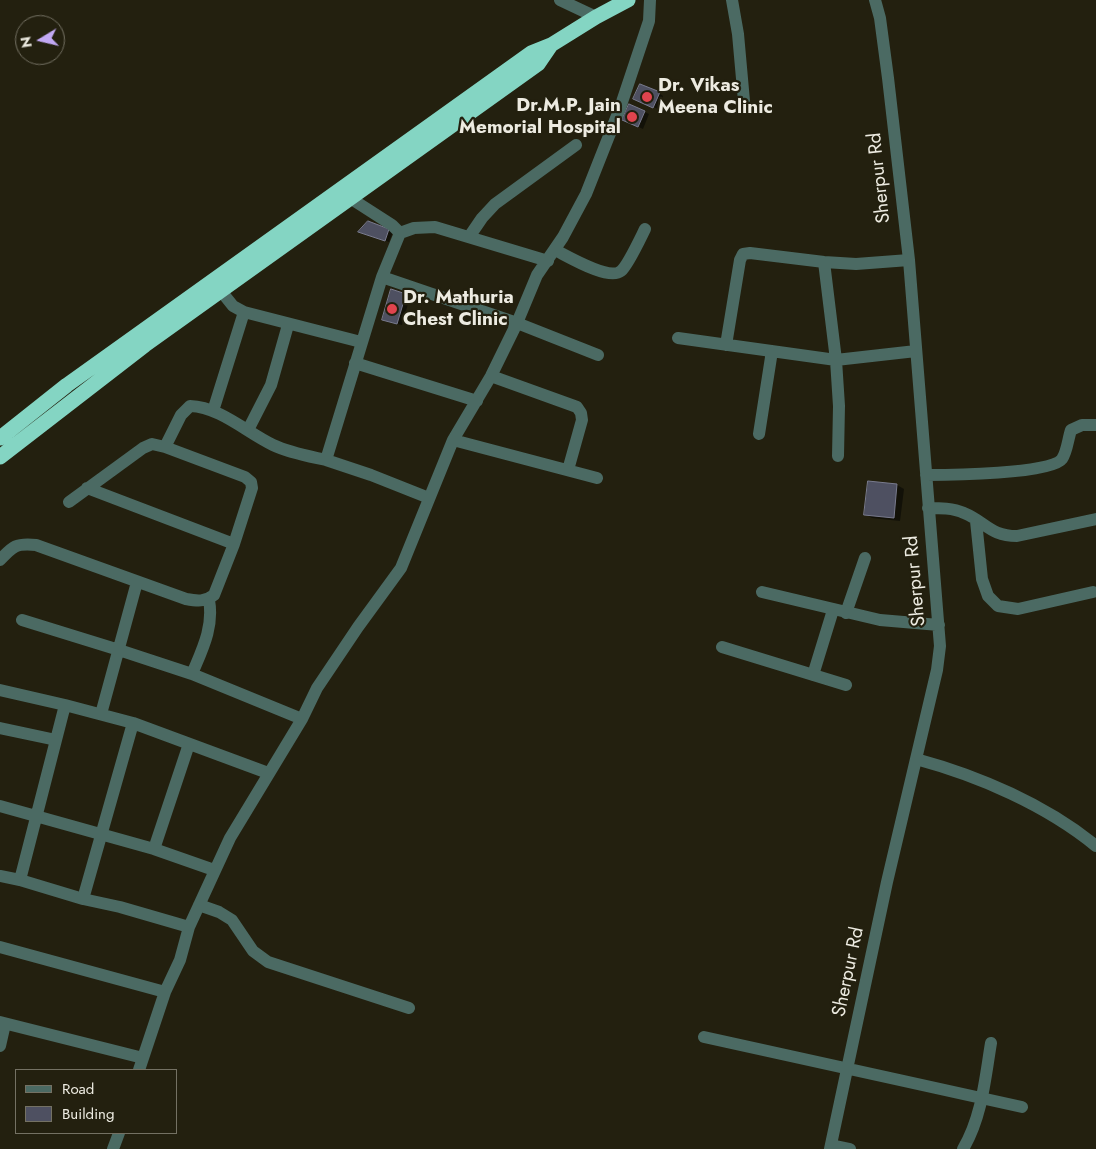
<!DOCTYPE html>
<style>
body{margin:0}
#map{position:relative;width:1096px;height:1149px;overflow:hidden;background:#23200f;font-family:Jost,sans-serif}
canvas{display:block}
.legend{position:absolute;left:15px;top:1069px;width:162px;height:65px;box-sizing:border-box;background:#23200f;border:1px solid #747163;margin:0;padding:6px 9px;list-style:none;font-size:15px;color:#edebe1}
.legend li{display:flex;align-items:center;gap:10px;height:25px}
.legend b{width:25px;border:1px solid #747163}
.north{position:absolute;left:15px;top:15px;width:50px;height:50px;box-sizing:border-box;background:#23200f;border:1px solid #747163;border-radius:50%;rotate:261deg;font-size:14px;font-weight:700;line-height:20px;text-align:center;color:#edebe1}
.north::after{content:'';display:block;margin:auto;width:18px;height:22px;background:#c1a8f3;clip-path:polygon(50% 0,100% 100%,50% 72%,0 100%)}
</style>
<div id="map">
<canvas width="1096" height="1149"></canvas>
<ul class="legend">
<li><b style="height:6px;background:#4b6a63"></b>Road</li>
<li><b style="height:14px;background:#4e5061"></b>Building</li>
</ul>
<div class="north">N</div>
</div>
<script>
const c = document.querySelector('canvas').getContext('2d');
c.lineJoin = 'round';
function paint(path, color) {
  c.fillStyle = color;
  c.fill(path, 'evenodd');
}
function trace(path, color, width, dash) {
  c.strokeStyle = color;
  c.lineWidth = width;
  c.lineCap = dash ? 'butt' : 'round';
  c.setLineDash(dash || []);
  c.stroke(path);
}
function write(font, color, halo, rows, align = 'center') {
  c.font = font + ' Jost,sans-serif';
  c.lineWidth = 4.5;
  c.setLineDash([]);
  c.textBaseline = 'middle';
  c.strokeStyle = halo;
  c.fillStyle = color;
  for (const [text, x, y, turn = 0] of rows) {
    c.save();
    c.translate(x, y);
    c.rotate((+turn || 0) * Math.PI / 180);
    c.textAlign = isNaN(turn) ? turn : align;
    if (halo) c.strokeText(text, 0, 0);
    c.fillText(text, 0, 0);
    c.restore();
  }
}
const shadow = new Path2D(`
 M659,93L663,96L658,109L639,101Z
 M630,105L649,114L643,129L628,122Z
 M388,230L393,232L389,242L364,233Z
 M405,295L410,297L402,325L388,322Z
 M869,482L897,485L904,489L900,521L872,518L865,514Z`);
const building = new Path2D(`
 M640,84L660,92L653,108L633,99Z
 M629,104L645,111L638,127L622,120Z
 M368,221L389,229L385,241L358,232Z
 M391,289L406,294L397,324L382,320Z
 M868,481L897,484L894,518L864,515Z`);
const minor = new Path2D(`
 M560,0L596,17
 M732,0L738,34L744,101
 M350,198L392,225L400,233L382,277L517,323L598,355
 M400,233L414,228L435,227L548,261
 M469,237L482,218L495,204L576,145
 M555,250C569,257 609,281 621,271C628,265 640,239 645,229
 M824,262L836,360L839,406L838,456
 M382,277L326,460L371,475L429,498
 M221,291L233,306L244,312L361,342
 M678,338L836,360L916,351
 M726,345L740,260L743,254L750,253L824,262L856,264L909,260
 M355,363L477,401
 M491,376L577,407L581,413L582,420L568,470
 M213,411L244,312
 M248,430L271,385L288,325
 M759,434L772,351
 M453,440L597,478
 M165,447L181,415L190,406C220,407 246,432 273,445C290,453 308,456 326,460
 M926,475C947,475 1052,474 1062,459C1067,452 1068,439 1071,430L1082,425H1096
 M87,488L234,544
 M928,508C940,508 953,508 964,513C986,522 990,536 1017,536L1096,519
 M976,521L982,579L988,596L998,606L1018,609L1093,592
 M0,560C13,546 16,543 36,545L186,599C197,601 205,602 214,595L234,544L252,488L251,482L245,477L165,447L152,444L143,448L69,502
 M762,592L880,620L939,625
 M846,613L865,558
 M22,620L119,650L192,674L302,719
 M722,647L846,685
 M192,674C202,650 214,627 209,600
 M813,675L833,610
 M0,690L65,705L133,723L268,773
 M101,714L137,582
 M0,728L56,740
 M916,759C979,776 1046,805 1096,846
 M0,806L154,849L214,870
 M154,849L189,744
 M0,876L20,880L83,899L120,907L189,927
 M20,880L65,705
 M83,899L133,723
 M199,905L219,912L232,920L253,951L268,962L409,1008
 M0,947L165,992
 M0,1022L143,1058
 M704,1037L1022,1107
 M0,1046L5,1024
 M139,1070L165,992L180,960L189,927L230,838L302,719L317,688L358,627L401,568L453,440L491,376L517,323L537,275L563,237L586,194L620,108L649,21L650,0
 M831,1145L850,1149
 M113,1149L119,1133
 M830,1149L887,882L937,670L940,646L909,260L888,78L880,18L875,0
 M963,1149C982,1117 985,1079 991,1043`);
const highway = new Path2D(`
 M0,438L67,385L531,53L551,45L596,17L628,0
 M0,457L145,345L538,64L551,45`);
const markers = [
 [647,97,6,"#e0444e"],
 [632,117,6,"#e0444e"],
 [392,309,6,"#e0444e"]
];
const poiNames = [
 ["Dr. Vikas",658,86],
 ["Meena Clinic",658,108],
 ["Dr.M.P. Jain",621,106,"right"],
 ["Memorial Hospital",621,128,"right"],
 ["Dr. Mathuria",403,298],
 ["Chest Clinic",403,320]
];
const streetNames = [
 ["Sherpur Rd",880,178,-96],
 ["Sherpur Rd",916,581,-95],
 ["Sherpur Rd",849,972,-78]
];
paint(shadow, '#0007');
paint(building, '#4e5061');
trace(building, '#797b8e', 1);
trace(minor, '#4b6a63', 12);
trace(highway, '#84d5c3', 15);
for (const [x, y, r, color] of markers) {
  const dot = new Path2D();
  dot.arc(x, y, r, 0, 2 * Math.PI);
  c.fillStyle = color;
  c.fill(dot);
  trace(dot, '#23200f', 2);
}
write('bold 19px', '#edebe1', '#23200f', poiNames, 'left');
write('19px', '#edebe1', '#23200f', streetNames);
</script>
